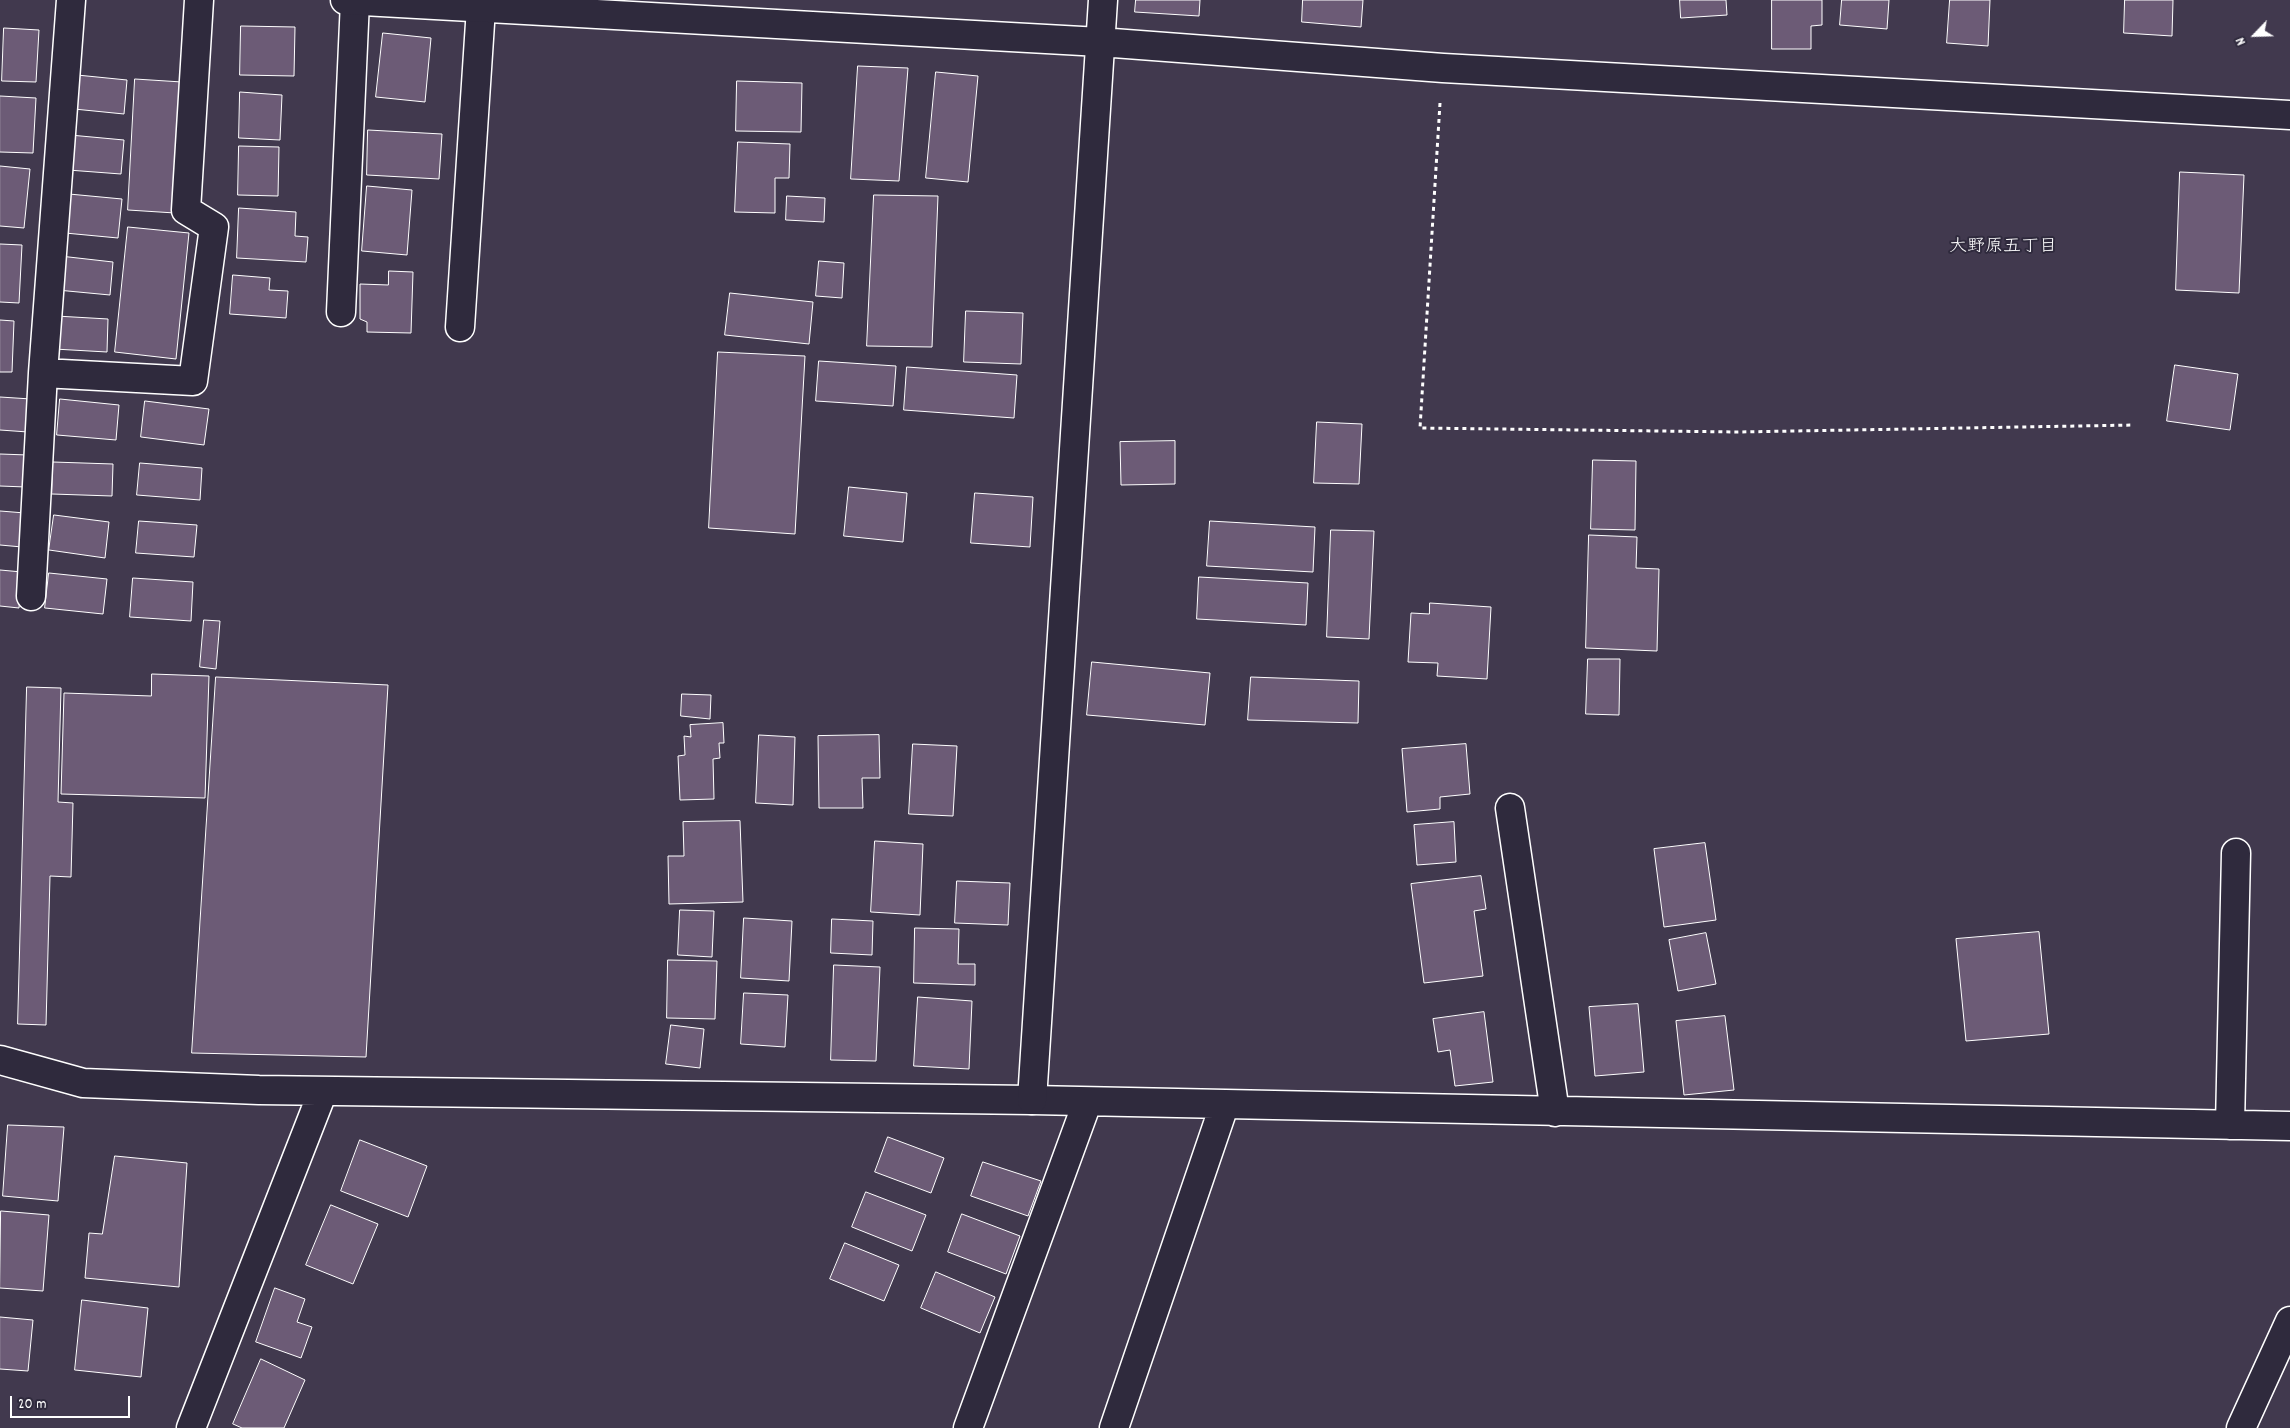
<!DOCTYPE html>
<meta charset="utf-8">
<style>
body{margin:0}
#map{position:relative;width:2290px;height:1428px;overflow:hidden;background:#41394e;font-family:Dekko,sans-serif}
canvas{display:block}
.north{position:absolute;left:2230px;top:10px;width:50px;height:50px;-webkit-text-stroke:4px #2f2a3d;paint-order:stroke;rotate:246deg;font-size:14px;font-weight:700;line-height:20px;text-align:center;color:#fff}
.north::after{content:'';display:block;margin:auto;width:18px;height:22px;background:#fff;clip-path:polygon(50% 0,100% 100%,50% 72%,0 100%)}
.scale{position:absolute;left:10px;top:1396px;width:120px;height:22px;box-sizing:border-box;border:2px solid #fff;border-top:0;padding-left:6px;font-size:15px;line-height:18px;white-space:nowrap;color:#fff;-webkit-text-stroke:4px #2f2a3d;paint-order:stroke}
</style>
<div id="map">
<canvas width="2290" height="1428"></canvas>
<div class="north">N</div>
<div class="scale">20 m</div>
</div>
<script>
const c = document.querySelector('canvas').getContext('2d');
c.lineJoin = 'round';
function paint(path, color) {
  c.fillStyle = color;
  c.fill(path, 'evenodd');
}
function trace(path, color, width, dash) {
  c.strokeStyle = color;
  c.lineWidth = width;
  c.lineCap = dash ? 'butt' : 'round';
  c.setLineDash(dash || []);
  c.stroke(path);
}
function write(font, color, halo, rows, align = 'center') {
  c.font = font + ' Dekko,"Klee One",sans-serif';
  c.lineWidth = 4;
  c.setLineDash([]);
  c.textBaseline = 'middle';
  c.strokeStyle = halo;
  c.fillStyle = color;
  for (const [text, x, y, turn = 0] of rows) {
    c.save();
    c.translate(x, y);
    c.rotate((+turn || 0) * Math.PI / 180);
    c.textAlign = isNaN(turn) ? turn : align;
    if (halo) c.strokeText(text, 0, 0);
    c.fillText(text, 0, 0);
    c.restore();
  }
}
const building = new Path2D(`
 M1136,0H1200L1199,16L1135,12Z
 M1303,0H1363L1361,27L1302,22Z
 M1680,0H1726L1727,15L1681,18Z
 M1772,0H1822V25L1811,26V49H1772Z
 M1842,0H1889L1887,29L1840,25Z
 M1950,0H1990L1988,46L1947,43Z
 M2125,0H2173L2172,36L2124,33Z
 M241,26L295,27L294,76L240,75Z
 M4,28L39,30L36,82L2,81Z
 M383,33L431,38L425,102L376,97Z
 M858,66L908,68L899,181L851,179Z
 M936,72L978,76L968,182L926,178Z
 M77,75L127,80L124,114L74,109Z
 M135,79L182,82L175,213L128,210Z
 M737,81L802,83L801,132L736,131Z
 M240,92L282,95L280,140L239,138Z
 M0,96L36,98L33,153L0,152Z
 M368,130L442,134L439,179L367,175Z
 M70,135L124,140L121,174L68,170Z
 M738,142L790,144L789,178H775V213L735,212Z
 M239,146L279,147L278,196L238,195Z
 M0,166L30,169L24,228L0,226Z
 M2180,172L2244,175L2239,293L2176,290Z
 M367,186L412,190L407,255L362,251Z
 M69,194L122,199L118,238L65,233Z
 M874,195L938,196L932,347L867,346Z
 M787,196L825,198L824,222L786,220Z
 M239,208L296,212L295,236L308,237L306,262L237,258Z
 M128,227L189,233L176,359L115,352Z
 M0,244L22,245L19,303L0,302Z
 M60,256L113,262L110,295L57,290Z
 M819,261L844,263L842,298L816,296Z
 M389,271L413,272L411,333L367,332V322L360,319V284L388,285Z
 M233,275L270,278L269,290L288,291L286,318L230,314Z
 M730,293L813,302L809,344L725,335Z
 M966,311L1023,313L1021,364L964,362Z
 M56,316L108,319L107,352L54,349Z
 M0,320L14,321L12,372H0Z
 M718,352L805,356L795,534L709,528Z
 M819,361L896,366L893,406L816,401Z
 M2175,365L2238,374L2230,430L2167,421Z
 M907,367L1017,375L1014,418L904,410Z
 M0,397L31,399L28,432L0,430Z
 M60,399L119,405L116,440L57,435Z
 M145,401L209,409L204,445L141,437Z
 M1317,422L1362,424L1359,484L1314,483Z
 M1175,441V484L1121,485L1120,442Z
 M0,454L28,455L26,487L0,486Z
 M1593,460L1636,461L1635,530L1591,529Z
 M53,462L113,464L112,496L52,494Z
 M140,463L202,468L200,500L137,495Z
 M849,487L907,493L903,542L844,536Z
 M975,493L1033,497L1030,547L971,543Z
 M0,511L25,513L22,547L0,545Z
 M54,515L109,522L105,558L49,550Z
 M139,521L197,525L194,557L136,553Z
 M1210,521L1315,527L1313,572L1207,566Z
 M1331,530L1374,531L1369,639L1327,637Z
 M1589,535L1637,537L1636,568L1659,569L1657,651L1586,648Z
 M0,570L22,572L19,608L0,606Z
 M49,573L107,579L103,614L45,608Z
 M1199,577L1308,583L1306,625L1197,619Z
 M133,578L193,582L191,621L130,617Z
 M1430,603L1491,607L1487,679L1437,676L1438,663L1408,662L1411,613L1429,614Z
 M204,620L220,621L216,669L200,667Z
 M1588,659H1620L1619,715L1586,714Z
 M1092,662L1210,673L1205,725L1087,715Z
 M152,674L209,676L205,798L61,794L64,693L151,696Z
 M216,677L388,685L366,1057L192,1053Z
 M1251,677L1359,681L1358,723L1248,720Z
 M27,687L61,688L58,802L73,803L71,877L50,876L46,1025L18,1024Z
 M682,694L711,695L710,719L681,716Z
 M723,723L724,743H719L720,758L713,759L714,799L680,800L678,756L685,755L684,736L691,737L690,725Z
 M759,735L795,737L793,805L756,803Z
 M879,735L880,778H862L863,808H819L818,736Z
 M913,744L957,746L953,816L909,814Z
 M1466,744L1470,794L1440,797V809L1407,812L1402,749Z
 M740,821L743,902L669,904L668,856H684L683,822Z
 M1454,822L1456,862L1417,865L1414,825Z
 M875,841L923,844L920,915L871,912Z
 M1705,843L1716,920L1664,927L1654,849Z
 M1481,876L1486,909L1474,911L1483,976L1424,983L1411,884Z
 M957,881L1010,883L1008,925L955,923Z
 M680,910L714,911L712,957L678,955Z
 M744,918L792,921L789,981L741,978Z
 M832,919L873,921L872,955L831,953Z
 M915,928L959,929L958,964H975V985L914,983Z
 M2039,932L2049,1034L1966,1041L1956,939Z
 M1706,933L1716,984L1678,991L1669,940Z
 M668,960L717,961L715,1019L667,1018Z
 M834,965L880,967L876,1061L831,1060Z
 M744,993L788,995L785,1047L741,1044Z
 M918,997L972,1001L969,1069L914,1066Z
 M1638,1004L1644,1072L1595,1076L1589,1007Z
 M1484,1012L1493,1082L1455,1086L1450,1050L1438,1052L1433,1019Z
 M1725,1016L1734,1090L1684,1095L1676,1021Z
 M671,1025L704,1029L700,1068L666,1064Z
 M8,1125L64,1127L58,1201L3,1196Z
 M888,1137L944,1158L931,1193L875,1172Z
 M360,1140L427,1166L408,1217L341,1191Z
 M115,1156L187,1163L179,1287L85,1278L89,1233L102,1234Z
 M983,1162L1041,1181L1028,1216L971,1196Z
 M866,1192L926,1215L912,1251L852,1227Z
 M331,1205L378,1224L353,1284L306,1265Z
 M1,1211L49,1215L43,1291L0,1288Z
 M962,1214L1020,1236L1006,1274L948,1252Z
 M845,1243L899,1265L884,1301L830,1279Z
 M936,1272L995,1297L980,1333L921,1308Z
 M275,1288L305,1299L297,1322L312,1327L301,1358L256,1342Z
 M82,1300L148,1308L141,1377L75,1370Z
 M0,1317L33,1320L28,1371L0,1369Z
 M261,1359L305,1380L284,1428H242L233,1424Z`);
const path = new Path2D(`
 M1440,103L1420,428L1738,432L2134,425`);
const minor = new Path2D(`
 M71,0L43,373L193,381L214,227L186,210L199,0
 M341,312L355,1
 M460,327L481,8
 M31,596L43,373
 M1510,808L1555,1112
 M0,1060L83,1083L259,1090L1032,1100L2290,1126
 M2230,1125L2236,853
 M191,1428L323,1091
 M968,1428L1087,1103
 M1114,1428L1224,1106
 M2241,1428L2290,1321`);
const tertiary = new Path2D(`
 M345,0L1100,42L1443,68L2290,115
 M1032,1100L1103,0`);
const neighbourhoodNames = [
 ["大野原五丁目",2003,249]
];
paint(building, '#6c5b76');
trace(building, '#fff', 1);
trace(minor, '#fff', 31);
trace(tertiary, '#fff', 31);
trace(path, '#fff', 3, [4, 4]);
trace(minor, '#2f2a3d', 28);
trace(tertiary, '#2f2a3d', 28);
write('18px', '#fff', '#2f2a3d', neighbourhoodNames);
</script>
